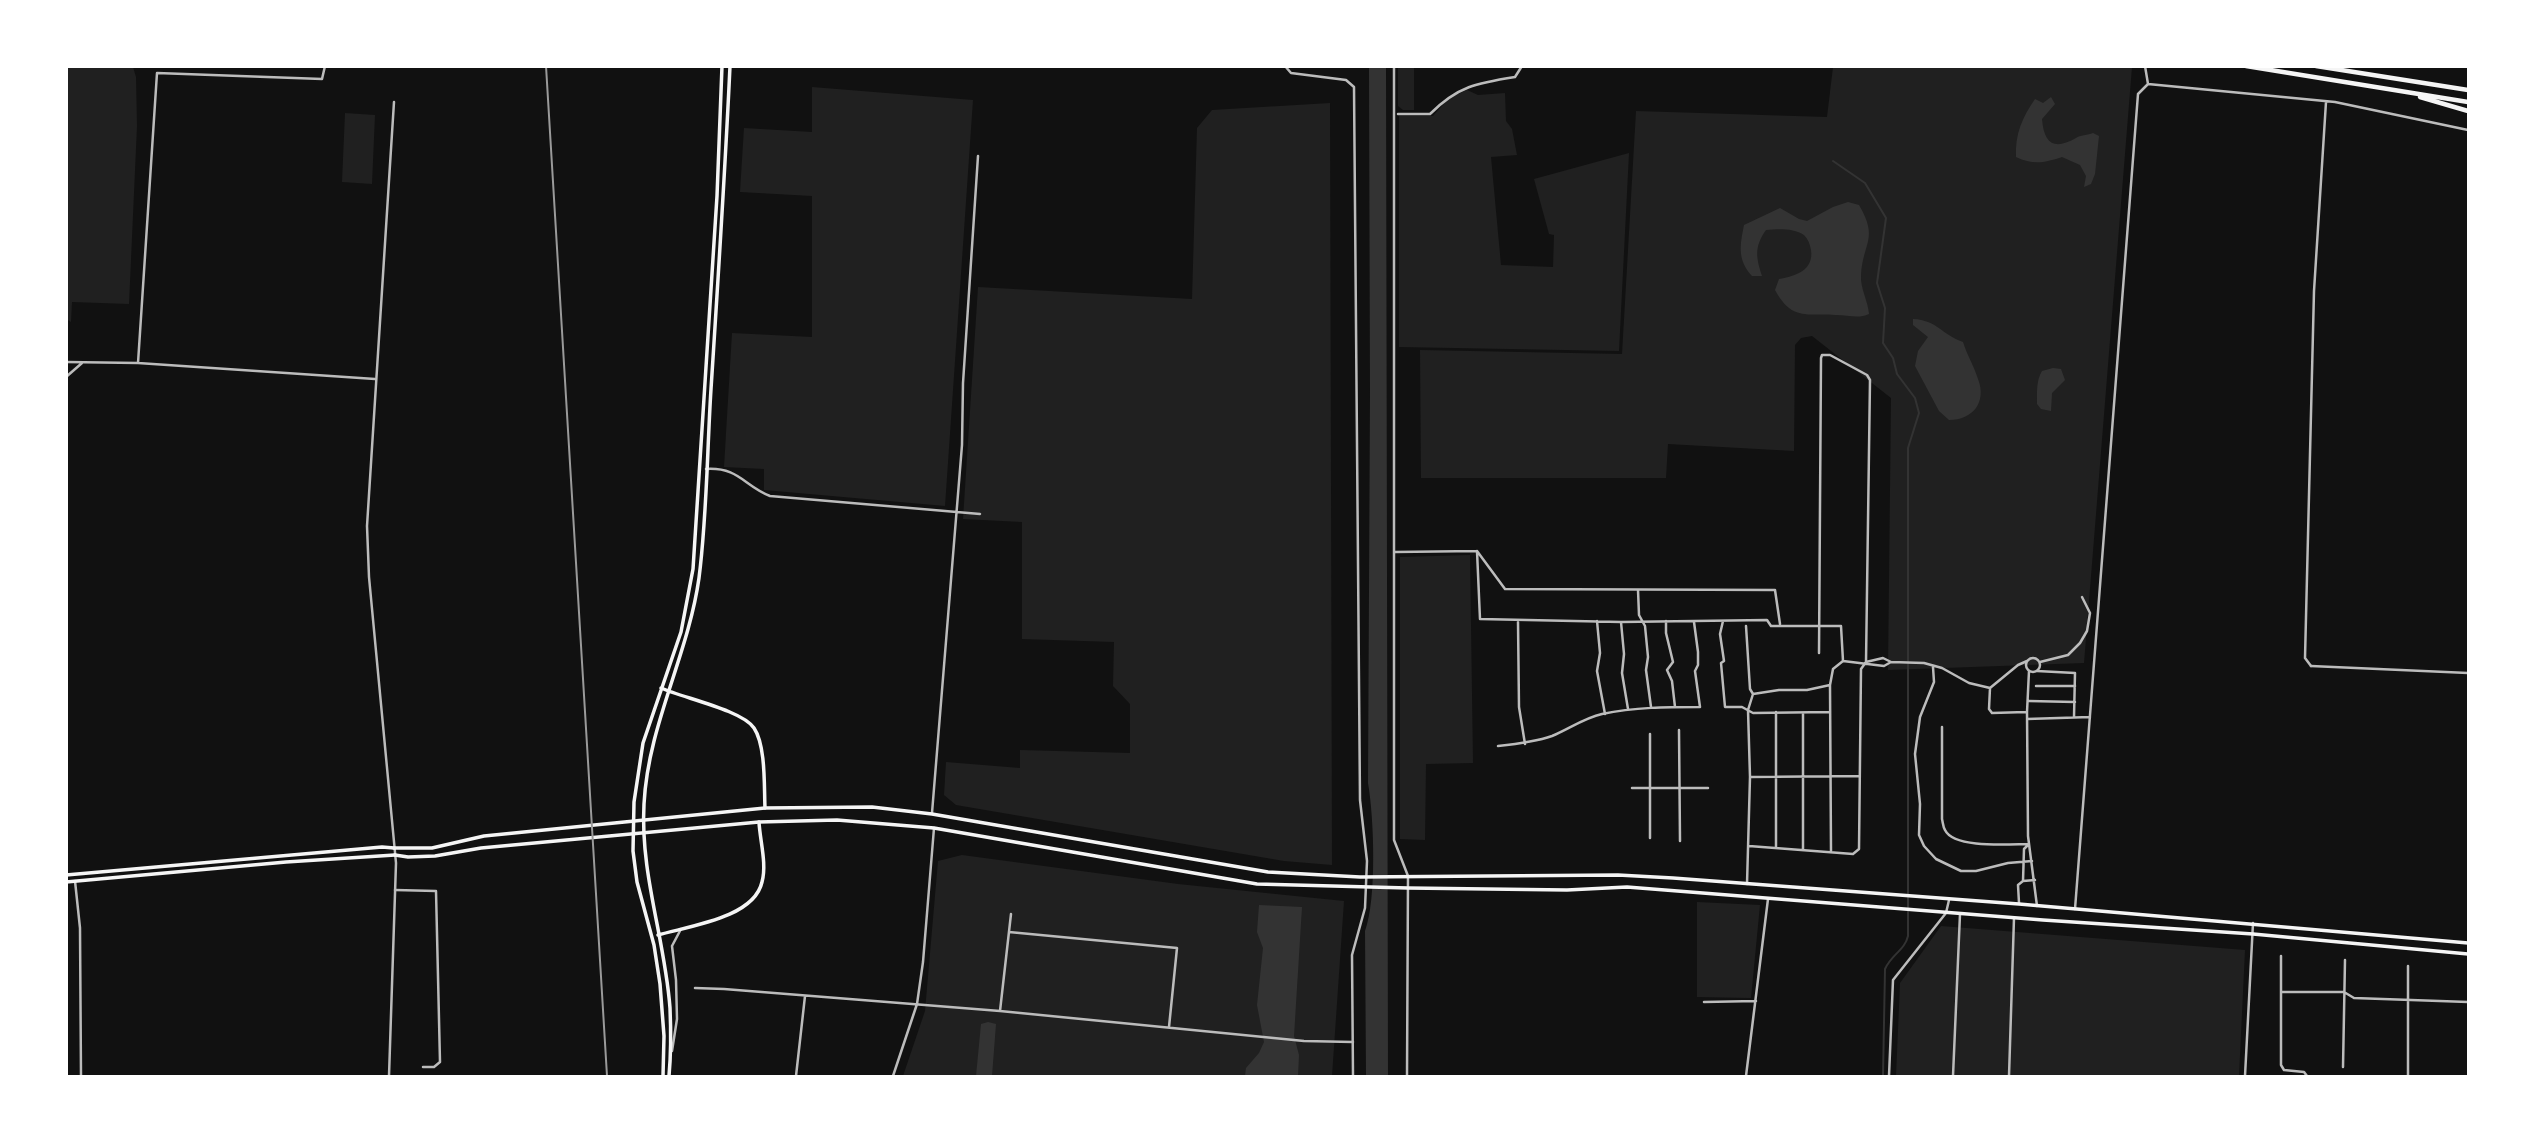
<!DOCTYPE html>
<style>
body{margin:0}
#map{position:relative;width:2535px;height:1143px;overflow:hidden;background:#111;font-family:"DM Sans",sans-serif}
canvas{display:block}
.frame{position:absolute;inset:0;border:68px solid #fff;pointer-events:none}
</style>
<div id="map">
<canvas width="2535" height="1143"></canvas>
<div class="frame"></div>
</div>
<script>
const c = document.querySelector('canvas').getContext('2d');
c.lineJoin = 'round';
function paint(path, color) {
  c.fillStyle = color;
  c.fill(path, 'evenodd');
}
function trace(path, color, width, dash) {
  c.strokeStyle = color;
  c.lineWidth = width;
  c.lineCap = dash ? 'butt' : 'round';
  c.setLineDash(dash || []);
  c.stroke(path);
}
const green = new Path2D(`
 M66,67H133L136,77L137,126L129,304L72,302L71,322L66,319Z
 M1398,67H1414V110H1403L1398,106Z
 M1833,67H2132L2084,663L1888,670L1891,398L1812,336L1801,338L1795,345L1794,451L1668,444L1666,478H1421L1420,350L1622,354L1636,111L1827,117Z
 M812,87L973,100L945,506L764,490V469L724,467L732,333L812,337V196L740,192L744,128L812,132Z
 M1467,90L1478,95L1505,93L1506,121L1512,129L1517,155L1491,157L1501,265L1553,267L1554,235L1549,234L1534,179L1629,153L1619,351L1399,347V116H1433L1449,98Z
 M1330,103L1332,865L1284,861L956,805L944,795L946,762L1020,768V750L1130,753V704L1113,686L1114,642L1022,639V522L963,519L978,287L1192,299L1197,128L1212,110Z
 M345,113L375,115L372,184L342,182Z
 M1470,555L1473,763L1426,764L1425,840L1400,839V557Z
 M962,855L1178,884L1344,901L1332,1076H903L925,1011L938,861Z
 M1697,902L1760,905L1751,998L1697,997Z
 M1941,926L2245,950L2239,1076H1896L1900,983Z`);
const water = new Path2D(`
 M1386,66L1388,1076H1366L1365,931C1377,899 1374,817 1368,783L1370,394L1369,67Z
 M2051,97L2055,104L2042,119C2044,145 2055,150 2076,138C2080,135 2088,135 2093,133L2099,136L2095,174L2091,184L2084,187L2086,176L2080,165L2062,157C2044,163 2033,165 2016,157C2015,134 2022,118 2035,99L2043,103Z
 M1848,202L1859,205C1879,239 1863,242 1861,275C1860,288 1868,301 1869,314C1858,319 1849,315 1836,315C1806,313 1792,321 1775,290L1779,279C1796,276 1814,270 1811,250C1810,244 1808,239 1804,235C1794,228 1778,229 1766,230C1754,247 1756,257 1762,276H1752C1737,260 1740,245 1744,225L1780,208L1799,219L1807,221L1833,207Z
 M1913,319C1937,320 1942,335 1963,342C1967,355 1974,366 1978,379C1987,402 1973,420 1949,420L1939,411L1915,366L1918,351L1928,337L1913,325Z
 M2053,368L2061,369L2065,380L2052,393L2051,411L2041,409L2037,404C2037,393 2036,381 2042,371Z
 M1259,905L1302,907L1294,1036L1299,1055L1298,1076H1245L1246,1068L1259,1053L1264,1042L1257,1005L1263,948L1257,932Z
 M988,1022L996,1024L992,1076H976L981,1024Z`);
const stream = new Path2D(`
 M1833,161L1865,183L1886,218L1877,283L1885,308L1883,343L1893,358L1897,374L1915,398L1919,413L1908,448V936C1905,950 1891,955 1885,969L1883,1076`);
const minor = new Path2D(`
 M1285,66L1291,73L1346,80L1354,87L1360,800L1367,861L1365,908L1352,955L1353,1076
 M1394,66V840L1408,876L1407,1076
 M2145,66L2148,84
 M1398,114H1430C1458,86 1477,83 1515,77L1522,66
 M66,362L138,363L375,379
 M138,363L157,73L322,79L325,66
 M66,377L82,363
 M706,469C739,467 744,486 770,496L980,514
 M1477,551L1480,619L1621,622L1767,620L1771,626H1841L1843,661
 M1395,552L1477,551L1505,589L1775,590L1780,624
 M1638,590L1639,615L1645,626L1648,657L1646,670L1651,707
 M1597,621L1600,653L1597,671L1605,714
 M1666,621V633L1673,662L1667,670L1672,681L1675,707
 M1723,621L1720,634L1724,661L1721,663L1725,707H1742L1753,713L1830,712
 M1518,622L1519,707L1525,744
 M1621,622L1624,654L1622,673L1628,709
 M1746,626L1750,689L1753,694L1779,690H1807L1830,685
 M2026 665a7 7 0 1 1 14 0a7 7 0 1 1-14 0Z
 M1891,662L1924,663L1942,668L1969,683L1990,688L2018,665L2027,661
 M2040,662L2068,655L2080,643L2087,631L2090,613L2082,597
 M2311,666L2305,658L2314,291L2326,102
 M1933,667L1934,682L1920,717L1915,754L1920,804L1919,835L1924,846L1936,859L1961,871H1976L2008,863L2032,861
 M2029,671L2027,712L2028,836L2037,906
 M2037,671L2075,673L2074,717
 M2036,686H2075
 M1990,688L1989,709L1992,713L2026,712
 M2029,701L2075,702
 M1776,712V848
 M1803,714V850
 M2027,719L2090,717
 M1942,727V819C1943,823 1943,827 1945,830C1954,849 2011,844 2029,844
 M1679,730L1680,841
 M1650,734V838
 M1498,746C1517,744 1535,742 1552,736C1569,729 1584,718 1602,714C1635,707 1667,707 1700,707L1695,671L1698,665V652L1694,622
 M1750,777L1859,776
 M1632,788H1708
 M932,813L962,445L963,383L978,156
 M1749,846L1853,854L1859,849L1861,669L1866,662L1870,380L1867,375L1830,355H1822L1821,358L1819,653
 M1831,851L1830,685L1833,669L1843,661L1884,666L1891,662L1883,658L1866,662
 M75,881L80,928L81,1076
 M2023,881L2035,880
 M1747,884L1750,777L1748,710L1753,694
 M395,890L436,891L440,1062L434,1067H423
 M2019,903L2018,885L2023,881L2024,849L2029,844
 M2075,909L2138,94L2148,84L2335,102L2468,130
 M1009,932L1177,948L1169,1027
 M2281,956V1065L2284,1070L2304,1072L2307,1076
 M695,988L724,989L1000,1011L1304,1041L1353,1042
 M2281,992H2344L2354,998L2468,1002
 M1704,1002L1756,1001
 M1000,1011L1011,914
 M2343,1067L2345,960
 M796,1076L805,996
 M893,1076L917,1004L923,962L934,828
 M1746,1076L1768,899
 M1953,1076L1960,914
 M2009,1076L2014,918
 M2245,1076L2253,923
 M2408,1076V966`);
const tertiary = new Path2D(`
 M2311,666L2468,673
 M672,1051L677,1019L676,980L672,946L681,929
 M389,1076L396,863L369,577L367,526L394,102
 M1889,1076L1893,980L1946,913L1949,900`);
const secondary = new Path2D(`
 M661,688C683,698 742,710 754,728C766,746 764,787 765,808
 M66,875L382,847L394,848
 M66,882L286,862L395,855
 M658,935C689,926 754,918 762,882C767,864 760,841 759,822
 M663,1076L664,1036L660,984L654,945L637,882L633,851L634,802L643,743L681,632L693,569L717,196L722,66
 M669,1076C671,1054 671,1030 670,1008C665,939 640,874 644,804C648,725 688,656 699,578C707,516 707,452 711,389C718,281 725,174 730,66`);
const primary = new Path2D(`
 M394,848H432L484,836L765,808L872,807L932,814L1268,872L1360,877L1618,875L1673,878L2019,904L2468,943
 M395,855L408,857L435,856L481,848L759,822L837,820L934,828L1257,884L1408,888L1567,890L1627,887L2043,920L2253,934L2468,954`);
const motorway = new Path2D(`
 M2246,66L2468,102
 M2316,66L2468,90
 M2420,97L2468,111`);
const rail = new Path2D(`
 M546,66L607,1076`);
paint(green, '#202020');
paint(water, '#333');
trace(stream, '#333', 2);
trace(minor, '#bcbcbc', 2.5);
trace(tertiary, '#bcbcbc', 2.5);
trace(secondary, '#f5f5f5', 3.5);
trace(primary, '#f5f5f5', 3.5);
trace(motorway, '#f5f5f5', 4.5);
trace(rail, '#9a9a9a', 2);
</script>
